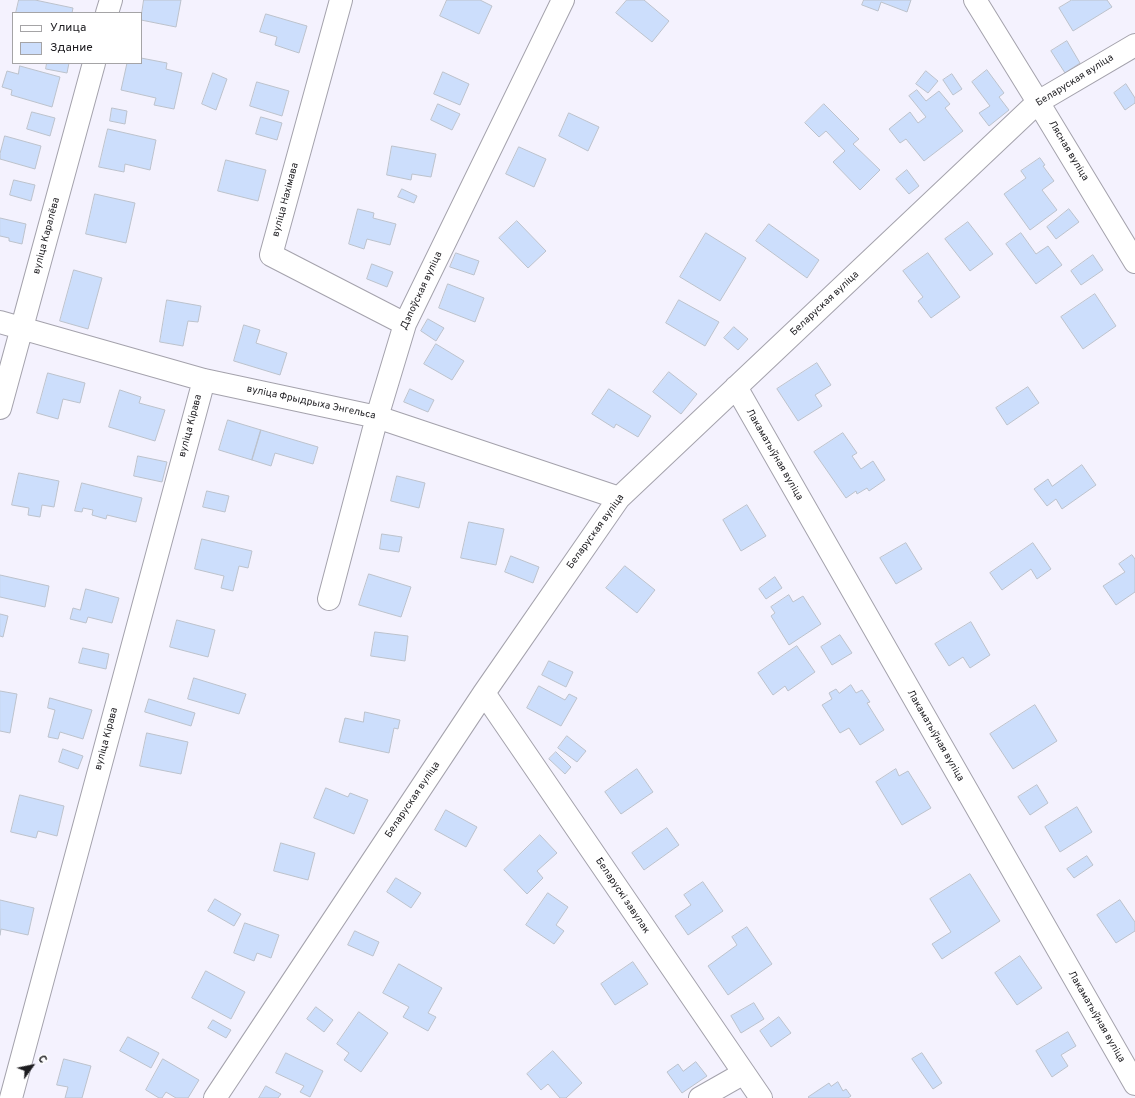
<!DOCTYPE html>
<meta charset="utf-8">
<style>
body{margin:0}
#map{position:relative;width:1135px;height:1098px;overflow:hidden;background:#f4f2fe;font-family:Overpass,sans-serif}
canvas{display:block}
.legend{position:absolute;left:12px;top:12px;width:130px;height:52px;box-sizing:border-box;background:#fff;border:1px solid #a5a4a6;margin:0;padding:5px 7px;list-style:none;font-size:12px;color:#1d1c20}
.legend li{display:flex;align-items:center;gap:8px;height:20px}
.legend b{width:20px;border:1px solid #a5a4a6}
.north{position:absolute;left:12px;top:1046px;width:40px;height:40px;-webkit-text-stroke:3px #fff;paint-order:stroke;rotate:57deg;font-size:11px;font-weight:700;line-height:16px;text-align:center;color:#1d1c20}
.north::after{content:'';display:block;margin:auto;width:14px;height:18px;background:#1d1c20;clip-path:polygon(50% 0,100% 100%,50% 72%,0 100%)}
</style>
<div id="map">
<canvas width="1135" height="1098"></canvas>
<ul class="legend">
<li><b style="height:5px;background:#fff"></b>Улица</li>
<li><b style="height:11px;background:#ccdefc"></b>Здание</li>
</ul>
<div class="north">С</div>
</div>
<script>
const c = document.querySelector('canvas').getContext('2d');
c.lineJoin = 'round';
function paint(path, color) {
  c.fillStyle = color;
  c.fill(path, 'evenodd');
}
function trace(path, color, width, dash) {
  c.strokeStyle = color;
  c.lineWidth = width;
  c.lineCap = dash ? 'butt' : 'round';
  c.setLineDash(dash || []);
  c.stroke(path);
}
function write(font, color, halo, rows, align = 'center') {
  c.font = font + ' Overpass,sans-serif';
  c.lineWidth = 3.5;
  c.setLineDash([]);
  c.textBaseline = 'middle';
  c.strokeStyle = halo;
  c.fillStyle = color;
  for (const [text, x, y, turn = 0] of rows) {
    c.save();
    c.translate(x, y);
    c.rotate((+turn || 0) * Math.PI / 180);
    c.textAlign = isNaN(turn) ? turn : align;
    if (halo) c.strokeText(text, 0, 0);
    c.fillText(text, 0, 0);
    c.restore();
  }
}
const building = new Path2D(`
 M19,0H35L73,8L72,13H16Z
 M144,0H181L176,27L141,20Z
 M447,0H480L492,6L479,34L440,16Z
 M627,0H644L669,21L652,42L616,13Z
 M864,0H911L907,12L881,2L878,11L862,5Z
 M1072,0H1107L1112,7L1073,31L1059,8Z
 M266,14L307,26L299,53L275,45L277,37L260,32Z
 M1067,41L1080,63L1065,73L1051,51Z
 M141,58L167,63L166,69L182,73L174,109L154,105L156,98L121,90L127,63H141Z
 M47,63H69L67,73L46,69Z
 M20,66L60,77L52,107L11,95L12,90L2,87L7,71L18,74Z
 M987,70L1004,93L999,97L1009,110L989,126L979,113L990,106L972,82Z
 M926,71L938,81L928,93L916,84Z
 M443,72L469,84L460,105L434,94Z
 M213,73L227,79L216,110L202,104Z
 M952,74L962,89L953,95L943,80Z
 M257,82L289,91L282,116L250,106Z
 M1126,84L1135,98V103L1125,110L1114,93Z
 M917,90L926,101L939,91L950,104L945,108L963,131L924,161L906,139L900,143L889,129L910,112L918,123L926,117L909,96Z
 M438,104L460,114L452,130L431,120Z
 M824,104L859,139L853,144L880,170L860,190L833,162L845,151L826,131L819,137L805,123Z
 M112,108L127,111L125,124L110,121Z
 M32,112L55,118L50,136L27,129Z
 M569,113L599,127L588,151L559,136Z
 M261,117L282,123L277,140L256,134Z
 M108,129L156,140L150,170L125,164L124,172L99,167Z
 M5,136L41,146L35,169L0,159V154Z
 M392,146L436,154L431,177L412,174L411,180L387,175Z
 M519,147L546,159L534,187L506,174Z
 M1040,158L1045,165L1043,166L1054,181L1042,190L1057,210L1030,230L1004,194L1026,178L1021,171Z
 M226,160L266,170L258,201L218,191Z
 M907,170L919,186L909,194L896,179Z
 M14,180L35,185L31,201L10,195Z
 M402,189L417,196L414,203L398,197Z
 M95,194L135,203L126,243L86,234Z
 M358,209L374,213L373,218L396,224L390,245L367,239L364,249L349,244Z
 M1069,209L1079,222L1056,239L1047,227Z
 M0,218L26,224L22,244L9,241V238L0,236Z
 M517,221L546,251L528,268L499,238Z
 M968,222L993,254L970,271L945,239Z
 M769,224L819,260L807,278L756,241Z
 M706,233L746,258L720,301L680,277Z
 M1021,233L1036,254L1048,246L1062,265L1036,284L1006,244Z
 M456,253L479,261L474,275L450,267Z
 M928,253L960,297L931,318L918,301L923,297L903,271Z
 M1093,255L1103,270L1081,285L1071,271Z
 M372,264L393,272L387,287L367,279Z
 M74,270L102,278L88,329L60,321Z
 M448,284L484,298L475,322L439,308Z
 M1095,294L1116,326L1083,349L1061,317Z
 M167,300L201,306L198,322L188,321L183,346L160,342Z
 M679,300L719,322L705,346L666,323Z
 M428,319L444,328L436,341L421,331Z
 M244,325L260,330L256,343L287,353L280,375L234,361Z
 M734,327L748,339L738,350L724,338Z
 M436,344L464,361L452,380L424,364Z
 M817,363L831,385L815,395L822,406L798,421L777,389Z
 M669,372L697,394L681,414L653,392Z
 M48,373L85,383L80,403L63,399L58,419L37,413Z
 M1028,387L1039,403L1007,425L996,408Z
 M410,389L434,400L428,412L404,402Z
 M609,389L651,416L638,437L616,424L614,428L592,414Z
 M120,390L141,397L139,403L165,410L155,441L109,427Z
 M228,420L261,430L252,460L219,450Z
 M261,430L318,447L313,464L275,453L271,466L252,460Z
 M843,433L857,453L852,456L861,469L873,461L885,480L869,491L867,488L857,494L856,491L846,498L814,452Z
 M138,456L167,462L162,482L134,476Z
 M1082,465L1096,485L1062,509L1056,499L1047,506L1034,489L1048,479L1052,486Z
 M19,473L59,481L54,507L42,505L40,517L28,515L29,508L12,505Z
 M397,476L425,483L419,508L391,501Z
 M82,483L142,498L136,522L107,515L106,519L92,515L93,510L83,508L82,512L75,511Z
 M207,491L229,496L225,512L203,507Z
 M747,505L766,536L741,551L723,520Z
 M469,522L504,529L496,565L461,558Z
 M382,534L402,537L399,552L380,549Z
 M202,539L252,551L248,568L239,566L233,591L221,588L224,576L195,569Z
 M906,543L922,569L896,584L880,558Z
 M1033,543L1051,569L1037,579L1031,569L1002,590L990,573Z
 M1132,555L1135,559V592L1116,605L1103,586L1125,572L1119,564Z
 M511,556L539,567L533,583L505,572Z
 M625,566L655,590L637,613L606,588Z
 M369,574L411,587L401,617L359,605Z
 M0,575L49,586L45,607L0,597Z
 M775,577L782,588L766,599L759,589Z
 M86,589L119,598L112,623L88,617L86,623L70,619L73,608L80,610Z
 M789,595L793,602L803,596L821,624L789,645L771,616L775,613L771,607Z
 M0,614L8,616L3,637L0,636Z
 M177,620L215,630L208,657L170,647Z
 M971,622L990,655L970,668L963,657L949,666L935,644Z
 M375,632L408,636L405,661L371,656Z
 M840,635L852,653L832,665L821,647Z
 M797,646L815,672L788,691L785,686L773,695L758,673Z
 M83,648L109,654L106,669L79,663Z
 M549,661L573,672L566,687L542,675Z
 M194,678L246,694L239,714L188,699Z
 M851,685L856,693L862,690L870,702L867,703L884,730L860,745L849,728L840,733L822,705L832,699L829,693L836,689L839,693Z
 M539,686L565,700L569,694L577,698L561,726L527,708Z
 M0,691L17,694L10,733L0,731Z
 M50,698L92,710L83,739L60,732L58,739L48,737L55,710L48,708Z
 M149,699L195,713L191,726L145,712Z
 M1035,705L1057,741L1013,769L990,734Z
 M365,712L400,720L398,729L394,728L389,753L339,742L345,718L363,722Z
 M147,733L188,742L181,774L140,766Z
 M567,736L586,751L577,762L558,748Z
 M63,749L83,756L78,769L59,762Z
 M556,752L571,767L565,774L549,759Z
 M637,769L653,792L621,814L605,792Z
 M896,769L899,776L908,771L931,808L902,825L876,782Z
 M1037,785L1048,803L1030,815L1018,797Z
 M326,788L348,797L350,793L368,800L354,834L314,818Z
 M20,795L64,806L57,836L38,831L36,838L11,832Z
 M1077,807L1092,832L1060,852L1045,827Z
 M446,810L477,827L466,847L435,830Z
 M667,828L679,845L644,870L632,853Z
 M540,835L557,853L537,871L543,878L527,894L504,870Z
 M281,843L315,853L308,880L274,871Z
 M1087,856L1093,865L1074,878L1067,869Z
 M970,874L1000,921L942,959L932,944L951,932L930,899Z
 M396,878L421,893L411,908L387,892Z
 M703,882L723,911L688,935L675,916L691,905L684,895Z
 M548,893L568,907L556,925L564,931L554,944L526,925Z
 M215,899L241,914L234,926L208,911Z
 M0,900L34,908L28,935L1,929L0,935Z
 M1120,900L1135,922V931L1116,943L1097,915Z
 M245,923L279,935L271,958L257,953L254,961L234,953Z
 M747,927L772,964L728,995L708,966L737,945L732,937Z
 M355,931L379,942L373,956L348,945Z
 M1020,956L1042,988L1017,1005L995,973Z
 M633,962L648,984L615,1005L601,984Z
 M399,964L442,988L428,1013L436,1017L428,1031L403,1017L409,1007L383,993Z
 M206,971L245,992L231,1019L192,998Z
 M754,1003L764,1019L741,1033L731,1016Z
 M316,1007L333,1020L324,1032L307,1019Z
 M359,1012L388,1033L361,1072L344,1060L349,1053L337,1044Z
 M779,1017L791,1033L771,1047L760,1031Z
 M213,1020L231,1030L226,1038L208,1028Z
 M1068,1032L1076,1046L1061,1055L1068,1066L1052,1077L1036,1051Z
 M128,1037L159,1053L151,1068L120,1051Z
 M553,1051L582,1083L566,1098H560L548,1084L541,1090L527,1074Z
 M286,1053L323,1071L310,1097L300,1092L304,1086L276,1073Z
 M922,1053L942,1083L933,1089L912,1059Z
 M64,1059L91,1066L82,1098H65L68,1087L57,1085Z
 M163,1059L199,1080L188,1098H176L166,1092L162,1098H159L146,1090Z
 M696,1062L707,1076L682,1093L667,1072L678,1064L683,1071Z
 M838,1082L843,1091L846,1089L851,1096L848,1098H809L808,1097L829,1083L831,1086Z
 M266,1086L281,1094L278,1098H259Z`);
const minor = new Path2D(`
 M341,0L271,255L405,324
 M975,0L1038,102L1135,262
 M107,13L111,0
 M0,322L204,380L377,417L619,498
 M736,387L1135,1084
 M0,408L94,63
 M329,599L377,417L405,324L563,0
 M484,693L761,1098
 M11,1098L204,380
 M215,1098L484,693L619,498L1038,102L1135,45
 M700,1098L744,1073`);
const streetNames = [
 ["Беларуская вуліца",1075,81,-32],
 ["Лясная вуліца",1068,151,59],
 ["вуліца Нахімава",286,200,-75],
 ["вуліца Каралёва",47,236,-75],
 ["Дэпоўская вуліца",422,291,-65],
 ["Беларуская вуліца",825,304,-43],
 ["вуліца Фрыдрыха Энгельса",311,403,12],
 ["вуліца Кірава",191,426,-75],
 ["Лакаматыўная вуліца",774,455,60],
 ["Беларуская вуліца",596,532,-54],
 ["Лакаматыўная вуліца",935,736,60],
 ["вуліца Кірава",107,739,-75],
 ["Беларуская вуліца",413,800,-56],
 ["Беларускі завулак",622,896,56],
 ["Лакаматыўная вуліца",1096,1017,60]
];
paint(building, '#ccdefc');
trace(building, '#bcc2cc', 1);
trace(minor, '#a4a2ac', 24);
trace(minor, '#fff', 22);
write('10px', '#1d1c20', '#fff', streetNames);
</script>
